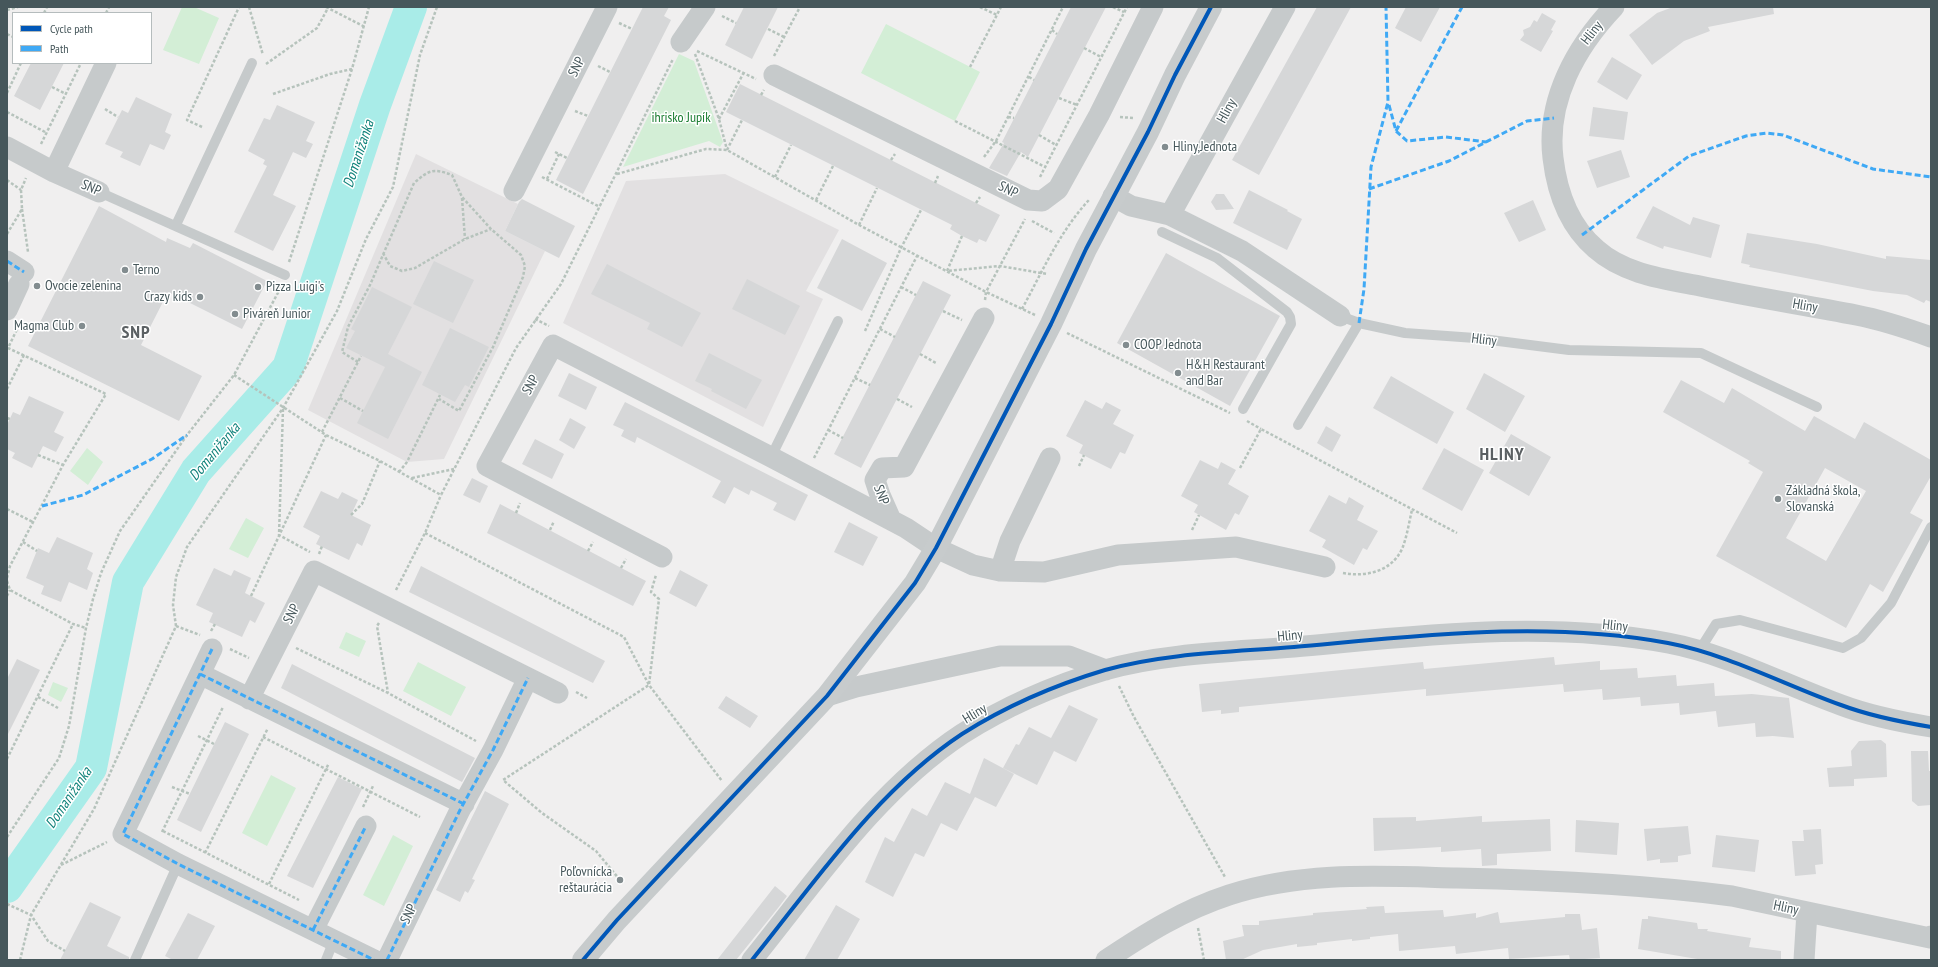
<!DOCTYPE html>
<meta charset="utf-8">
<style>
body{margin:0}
#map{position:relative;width:1938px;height:967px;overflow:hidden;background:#f0efef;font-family:"PT Sans Narrow",sans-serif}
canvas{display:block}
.frame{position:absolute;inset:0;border:8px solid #46575b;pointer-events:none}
.legend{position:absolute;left:12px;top:12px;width:140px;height:52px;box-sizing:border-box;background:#fff;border:1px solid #b5bcbd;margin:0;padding:5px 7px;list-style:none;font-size:12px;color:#46575b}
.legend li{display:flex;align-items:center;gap:8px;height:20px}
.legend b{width:20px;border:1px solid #b5bcbd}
</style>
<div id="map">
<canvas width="1938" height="967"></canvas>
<div class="frame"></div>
<ul class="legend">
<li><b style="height:5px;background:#0057b8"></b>Cycle path</li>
<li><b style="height:5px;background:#3fa9f5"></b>Path</li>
</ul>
</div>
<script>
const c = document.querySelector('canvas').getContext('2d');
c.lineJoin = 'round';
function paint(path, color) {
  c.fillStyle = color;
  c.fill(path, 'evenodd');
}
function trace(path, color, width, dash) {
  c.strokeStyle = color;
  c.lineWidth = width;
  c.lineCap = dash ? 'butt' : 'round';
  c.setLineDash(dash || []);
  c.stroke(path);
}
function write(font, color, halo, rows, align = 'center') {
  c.font = font + ' "PT Sans Narrow",sans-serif';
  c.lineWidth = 3;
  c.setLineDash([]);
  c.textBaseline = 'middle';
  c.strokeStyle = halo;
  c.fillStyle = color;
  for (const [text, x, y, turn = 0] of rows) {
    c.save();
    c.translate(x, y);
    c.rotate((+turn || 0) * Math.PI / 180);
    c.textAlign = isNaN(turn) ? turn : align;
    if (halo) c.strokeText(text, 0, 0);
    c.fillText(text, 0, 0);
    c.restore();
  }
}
const education = new Path2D(`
 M416,154L518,204L505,231L545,251L444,459L407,462L308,410Z
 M725,174L839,230L806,291L823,299L763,427L563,323L626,181Z`);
const green = new Path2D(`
 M182,7H194L219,18L199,64L163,50Z
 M886,24L980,72L955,121L861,73Z
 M679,54L694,61L723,142L720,147L709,141L623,167Z
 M87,448L103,462L88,485L70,471Z
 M246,518L264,528L248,558L229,549Z
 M346,632L366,641L359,657L339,648Z
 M418,662L466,687L451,716L403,691Z
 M53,682L68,688L61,702L48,695Z
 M271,775L296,788L267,846L242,833Z
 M393,835L413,846L384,906L363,895Z`);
const river = new Path2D(`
 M7,887L91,768L128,582L196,471L288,368L375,105L411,7`);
const building = new Path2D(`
 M643,7H669L664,16L671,20L583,194L556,180Z
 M744,7H778L752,59L725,45Z
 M1071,7H1106L1028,157L1021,152L1007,176L989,168L1004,143L1002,142Z
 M1317,7H1351L1259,175L1232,160Z
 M1406,7H1440L1421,42L1395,28Z
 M1673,7H1773L1774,14L1708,27L1710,31L1684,41L1652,65L1629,35L1657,13Z
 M1542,13L1556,21L1551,30L1553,31L1541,52L1520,40L1524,35L1523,30L1530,27L1534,20L1537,22Z
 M1612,57L1642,75L1627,100L1597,82Z
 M31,63H64L40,110L14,96Z
 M740,84L1000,215L986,242L979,239L977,243L962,236L950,229L952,225L726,112Z
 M136,97L172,114L165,132L171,135L164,150L150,144L140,166L120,157L123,152L105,144L122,110L128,113Z
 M277,105L315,122L306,141L313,144L306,158L293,152L273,195L296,206L273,251L234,232L267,166L263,164L265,160L248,151L264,118L270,120Z
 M1593,107L1628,112L1624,140L1589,136Z
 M1621,150L1630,177L1597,188L1587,161Z
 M1249,190L1288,210L1287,211L1302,219L1287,250L1233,223Z
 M1216,194H1224L1234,209L1216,210L1211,202Z
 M522,199L575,226L559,258L505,231L519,202Z
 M1533,200L1546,230L1519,242L1504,213Z
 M99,206L166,242L167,238L190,248L193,243L267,281L242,329L168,292L141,345L202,376L179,421L28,346Z
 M1653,206L1690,225L1693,217L1720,225L1711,258L1664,246L1663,249L1636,238Z
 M1747,233L1817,244L1886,259V256L1931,260V302L1926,300L1924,303L1907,295L1873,291L1749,267L1750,265L1741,263Z
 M842,239L887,263L862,311L817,288Z
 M1166,253L1280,316L1230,406L1117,343Z
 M434,261L474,280L453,323L413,304Z
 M607,264L701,313L682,347L647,329L650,323L591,294Z
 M747,279L800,306L785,335L732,309Z
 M923,281L951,295L861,468L834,454Z
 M372,287L412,307L388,354L422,372L388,439L357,423L385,367L346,348L355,331L351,329Z
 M450,328L489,347L469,387L465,385L455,402L422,385Z
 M709,353L762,380L746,409L711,391L712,389L695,381Z
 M569,373L597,387L586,410L558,396Z
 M1484,373L1525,396L1505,432L1466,409Z
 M1391,376L1454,412L1437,444L1373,408Z
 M1681,380L1724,403L1732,388L1805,431L1814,416L1855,439L1864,422L1931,460V476L1910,513L1923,520L1883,592L1870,584L1846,628L1716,556L1763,472L1748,463L1750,461L1663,412ZM1825,468L1866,491L1826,561L1786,538Z
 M29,396L64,412L54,432L64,437L56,452L43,446L32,468L12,458L15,453L7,449V425L13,412L20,415Z
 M1085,400L1102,409L1106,402L1121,410L1113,424L1134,435L1125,454L1120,452L1111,469L1079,453L1083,445L1066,436Z
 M625,402L808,495L795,521L773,510L777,503L751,490L749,495L734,487L725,504L712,497L721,481L637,437L635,443L621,436L624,430L613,425Z
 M570,418L586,427L574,449L559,440Z
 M1326,426L1341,435L1332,452L1317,443Z
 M1511,434L1551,457L1529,496L1489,473Z
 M535,439L564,454L552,479L522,464Z
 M1444,448L1484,470L1462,511L1422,489Z
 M1200,460L1218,469L1221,462L1236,470L1228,484L1249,496L1239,515L1235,513L1226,530L1194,512L1198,505L1181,496Z
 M472,478L488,486L480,503L463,495Z
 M321,491L338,499L342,492L358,500L351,515L371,525L362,546L357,543L349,560L316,544L320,536L303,527Z
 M1329,495L1346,504L1349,497L1364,506L1357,520L1378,531L1367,550L1363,548L1354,565L1322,547L1326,540L1309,531Z
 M500,504L646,581L633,606L487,533Z
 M849,522L878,537L863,566L834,552Z
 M57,537L93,553L87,569L93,573L87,590L69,582L61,602L41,594L44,586L26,578L38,548L49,553Z
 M421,566L605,661L593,683L409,592Z
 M214,568L231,576L234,570L251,578L245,593L265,603L255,623L250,620L242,637L209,622L213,613L196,605Z
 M680,570L708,585L696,607L669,593Z
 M1554,657L1555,665L1600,661V670L1637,668L1638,678L1676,675L1677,686L1714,683L1715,696L1752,694L1789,698L1794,738L1773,736L1756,737L1755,723L1718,727L1716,711L1680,715L1679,703L1641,706L1640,697L1603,700L1602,689L1564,692L1563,684L1426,696V689L1239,707V712L1221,714V710L1202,712L1199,684L1423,662L1424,669Z
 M17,659L40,670L7,736V679Z
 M292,664L475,758L462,782L281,688Z
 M726,696L758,716L750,728L718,708Z
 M1069,705L1098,719L1076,762L1054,751L1037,785L1003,768L1016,744L1019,745L1029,727L1051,738Z
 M225,722L249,734L201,832L177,820Z
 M1881,740L1886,744L1887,777L1854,779V786L1829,787L1827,768L1852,766L1851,751L1859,741Z
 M1911,751H1928L1929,771H1931V805L1918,806L1912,801Z
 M984,758L1014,774L996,807L975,797L957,831L941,823L924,857L915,853L893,897L865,882L885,837L894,842L912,808L927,816L945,782L970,794Z
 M338,777L362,789L313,888L287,876Z
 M485,791L509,804L472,879L475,880L468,893L465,891L460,902L436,890Z
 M1482,816V822L1550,819L1551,851L1497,854V865L1482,866L1481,849L1441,852V847L1374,851L1373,818L1416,817V821Z
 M1576,820L1619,823L1617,855L1575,852Z
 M1688,826L1691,854L1678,856V862L1660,863V859L1647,861L1644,829Z
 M1821,829L1823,864L1815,865L1816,874L1795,876L1792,841H1804L1803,830Z
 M1716,835L1759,840L1755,872L1712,867Z
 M775,886L787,896L778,908L736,960H717Z
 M90,902L121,917L107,946L129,957V960H60Z
 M836,905L860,919L837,960H804Z
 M1384,906L1385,913L1443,910L1444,917L1476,913V918L1498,912L1500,923L1565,917V914H1580L1582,930L1597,928L1600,958L1570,960L1569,955L1509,959L1508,948L1456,954L1455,946L1399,951L1398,934L1370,937V939L1352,941V939L1317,943V945L1297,947V944L1263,950L1241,960H1226L1223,941L1244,936L1242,925H1259V921L1313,915V913L1367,909L1366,907Z
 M188,913L215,926L197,960H173L165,956Z
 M1648,916L1697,923L1698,929H1708L1707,931L1751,938L1749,947L1781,951V960H1703L1638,949L1642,919H1648Z`);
const path = new Path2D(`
 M249,7L263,55
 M326,7L365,27
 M980,7L997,15
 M1113,7L1124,12
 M7,10L18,7
 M44,13L47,7
 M106,13L109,7
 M722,16L736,23
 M619,23L632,29
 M768,29L784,37
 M1052,30L1057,34
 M7,34L13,37
 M1084,48L1101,57
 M697,51L756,79
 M695,54L719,119L727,150
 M774,56L800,7
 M266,64L317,28L328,8
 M598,66L610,72
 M970,67L1001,7
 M1029,77L1034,80
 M52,87L66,94
 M7,93L21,63
 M273,94L330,74L352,69
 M761,95L764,90
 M1059,98L1077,105
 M105,109L118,117
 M575,111L588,116
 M7,112L47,133
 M1008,117L1014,118
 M1120,117L1133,118
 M719,119L743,74
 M955,121L1045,167
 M202,127L187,120L239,7
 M1039,135L1056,145
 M41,144L81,63
 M727,150L742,120
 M555,152L567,158
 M984,157L996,141L1063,7
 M891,160L895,154
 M617,174L706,149L727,150L859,225L986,292L1035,315
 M542,177L600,207
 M775,177L791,145
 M1040,177L1127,7
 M547,179L559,154
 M7,180L21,190
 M935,183L938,176
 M462,198L465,239
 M816,200L833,166
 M976,203L980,197
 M22,209L28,252
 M1032,221L1054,233
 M859,225L877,188
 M7,234L22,209L21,190L26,178
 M962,236L947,271L1000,266L1047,274
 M383,253L390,266L402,271L415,268L465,239L491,229
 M289,262L352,69L369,7
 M901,287L916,295
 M985,300L986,292L1025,219
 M1022,309C1042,272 1060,231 1089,200
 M943,311L962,320
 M535,319L549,326
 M880,329L895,337
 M865,331L901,248L921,210
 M1067,333L1230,413
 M920,354L936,363
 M358,362L342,352L348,327L370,285L414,183C429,170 433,168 452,175L462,197L491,229L521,255L525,266L523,277L493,347L459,411L439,399
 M234,375L326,435L380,461L441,495L516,348L561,284L673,59
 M855,378L870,385
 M7,389L24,355
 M340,398L363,411
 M897,399L912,407
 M283,409L279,535L310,552
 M7,418L10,419
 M1247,421L1261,429
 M828,430L843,438
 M322,432L361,356
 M38,455L63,465
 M814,458L917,256
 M1079,466L1084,455
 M1240,468L1261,429L1457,533
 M399,472L407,462L440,395
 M412,478L454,469
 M7,509L33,522
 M516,513L520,503
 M351,515L362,504L380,461
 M550,530L554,521
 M1192,530L1199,515
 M425,533L624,637L649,685L722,781
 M23,542L37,551
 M588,551L593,542
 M319,554L322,546
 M621,568L626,559
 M1343,573C1366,577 1391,572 1402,549C1407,537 1409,522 1412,510
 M7,578L10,566L63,465L106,394L8,348L19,325
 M7,581L10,590L73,624L86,628
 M396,590L425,533L441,495
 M7,596L10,590
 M251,596L326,435
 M379,623L377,626L388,693
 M176,626L200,635
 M211,631L215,624
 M296,648L388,693L476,741
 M230,649L249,658
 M1119,686L1134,717L1225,877
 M576,692L587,698
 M38,697L58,708
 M198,736L214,744
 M263,737L420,817
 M7,759L73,624
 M172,787L190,794
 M363,807L373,786
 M163,831L299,900
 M162,832L223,707
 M7,837L59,758L69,726L86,628L93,599L101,573L120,531L187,435L234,375L281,287
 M205,853L268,728
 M61,865L107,842
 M620,880L596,851L542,813L503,780L649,685L659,599L651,592L656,575
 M269,884L329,763
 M7,904L31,915L48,941L65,951
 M1198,928L1204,960
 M20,960L31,915L94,809L176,626L173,605L176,577L187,547L283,408L337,311L366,239L393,187L420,55L437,7`);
const lane = new Path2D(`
 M99,192L285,275
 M176,225L252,63
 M1162,232L1217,258L1287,312L1290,317L1291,324L1243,409
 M1340,316L1359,323L1405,333L1475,338L1569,350L1701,353L1817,407
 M1298,425L1359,323
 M771,457L838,321
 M1699,651L1716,624L1740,620L1843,648L1861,638L1891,603L1931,527
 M135,960L178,864
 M326,960L334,940`);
const street = new Path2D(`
 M1614,7C1576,47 1546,100 1553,158C1557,192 1569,226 1596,249C1624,274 1664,279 1700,286C1752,297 1804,305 1856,315C1882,320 1906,328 1931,337
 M681,42L705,7
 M774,75L1028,200L1042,201L1058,189L1099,115L1153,7
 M7,147L54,172L99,192
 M54,172L106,63
 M514,191L607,7
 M1113,196L1131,206L1170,215L1285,7
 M1170,215L1242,251L1340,316
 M7,261L24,272
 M7,310L19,284
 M891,520L880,495L875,480L882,468L904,467L984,318
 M662,557L487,466L553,345L771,457L906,528L936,548L973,565L1000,571L1044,572L1118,555L1236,547L1325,567
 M1000,571L1010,541L1050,458
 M212,649L123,834L178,864L374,960
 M200,674L464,804
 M827,696L856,687L1000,656H1069L1106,670
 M249,699L314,571L558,693
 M313,930L366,826
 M387,960L460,810L493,750L528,678
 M752,960C815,882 877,790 962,734C1006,706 1055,685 1105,670C1165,653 1233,652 1294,647C1418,636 1544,620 1668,643C1727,654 1785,685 1841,705C1870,716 1901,722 1931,727
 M1106,960C1145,934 1183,910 1229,895C1303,871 1380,876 1457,878C1548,880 1641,884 1732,896L1930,938L1931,936
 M1804,960L1807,912`);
const secondary = new Path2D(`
 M583,960L617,920L827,696L915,583L936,548L1051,324L1086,249L1148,132L1175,75L1211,7`);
const quiet = new Path2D(`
 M1389,105L1396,131L1407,141L1446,137L1486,142
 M1396,131L1462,7
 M1369,189L1449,161L1527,121L1554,118
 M1582,235L1689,156L1746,136L1767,133L1783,135L1873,169L1931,177
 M7,261L24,272
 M1359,323L1364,289L1371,167L1388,102L1386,7
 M42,506L83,495L152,459L187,435
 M212,649L123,834L178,864L374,960
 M200,674L464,804
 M313,930L366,826
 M387,960L460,810L493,750L528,678`);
const cycleway = new Path2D(`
 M583,960L617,920L827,696L915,583L936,548L1051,324L1086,249L1148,132L1175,75L1211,7
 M752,960C815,882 877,790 962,734C1006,706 1055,685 1105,670C1165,653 1233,652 1294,647C1418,636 1544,620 1668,643C1727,654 1785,685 1841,705C1870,716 1901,722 1931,727`);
const markers = [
 [1165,147,4,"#828c8f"],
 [125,270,4,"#828c8f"],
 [37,286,4,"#828c8f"],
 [258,287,4,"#828c8f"],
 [200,297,4,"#828c8f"],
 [235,314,4,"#828c8f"],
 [82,326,4,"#828c8f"],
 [1126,345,4,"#828c8f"],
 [1178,373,4,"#828c8f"],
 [1778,499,4,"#828c8f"],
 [620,880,4,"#828c8f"]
];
const streetNames = [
 ["Hliny",1592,33,-52],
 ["SNP",577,67,-63],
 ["Hliny",1227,111,-61],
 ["SNP",91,188,24],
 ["SNP",1008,190,27],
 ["Hliny",1805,306,10],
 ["Hliny",1484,340,7],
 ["SNP",531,385,-61],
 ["SNP",881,495,70],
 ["SNP",292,614,-63],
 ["Hliny",1615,626,6],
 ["Hliny",1290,636,-5],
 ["Hliny",975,714,-31],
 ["Hliny",1786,908,12],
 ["SNP",409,914,-64]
];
const parkNames = [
 ["ihrisko Jupík",681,118]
];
const poiNames = [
 ["Hliny,Jednota",1173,147],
 ["Terno",133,270],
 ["Ovocie zelenina",45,286],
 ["Pizza Luigi's",266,287],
 ["Crazy kids",192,297,"right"],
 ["Piváreň Junior",243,314],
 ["Magma Club",74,326,"right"],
 ["COOP Jednota",1134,345],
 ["H&H Restaurant",1186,365],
 ["and Bar",1186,381],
 ["Základná škola,",1786,491],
 ["Slovanská",1786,507],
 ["Poľovnícka",612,872,"right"],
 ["reštaurácia",612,888,"right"]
];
const waterNames = [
 ["Domanižanka",359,154,-72],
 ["Domanižanka",215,452,-50],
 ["Domanižanka",69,798,-56]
];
const districtNames = [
 ["SNP",136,333],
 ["HLINY",1502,455]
];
paint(education, '#e2e0e1');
paint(green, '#d3eed6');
trace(river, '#a9ece8', 32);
paint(building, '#d6d7d8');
trace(path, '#b6c3bc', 2.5, [3, 2]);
trace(lane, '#c6cacb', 10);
trace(street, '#c6cacb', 21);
trace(secondary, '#c7cbcc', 22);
trace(quiet, '#3fa9f5', 3, [6, 3]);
trace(cycleway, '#0057b8', 4);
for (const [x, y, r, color] of markers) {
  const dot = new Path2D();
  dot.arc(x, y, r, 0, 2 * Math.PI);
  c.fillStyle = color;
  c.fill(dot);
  trace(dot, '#fff', 1.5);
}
write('14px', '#46575b', '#fff', streetNames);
write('14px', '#187c2f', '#fff', parkNames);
write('14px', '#46575b', '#fff', poiNames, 'left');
write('italic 15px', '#0f827a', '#fff', waterNames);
c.letterSpacing = '1px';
write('bold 18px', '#5b6063', '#fff', districtNames);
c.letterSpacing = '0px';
</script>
